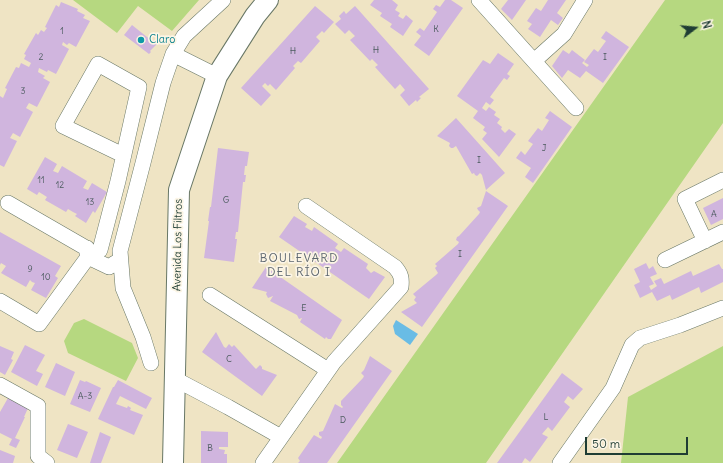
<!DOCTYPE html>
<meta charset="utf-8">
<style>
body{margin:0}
#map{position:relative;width:723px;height:463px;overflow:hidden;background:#efe4c4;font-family:Delius,sans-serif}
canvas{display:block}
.north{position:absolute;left:675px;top:8px;width:40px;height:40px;-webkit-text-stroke:3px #fcf5e5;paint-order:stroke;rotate:74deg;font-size:11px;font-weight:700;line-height:16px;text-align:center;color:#1f3d34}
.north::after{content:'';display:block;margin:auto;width:14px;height:18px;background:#1f3d34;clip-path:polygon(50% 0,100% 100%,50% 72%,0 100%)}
.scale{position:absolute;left:585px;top:437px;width:103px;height:18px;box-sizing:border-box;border:2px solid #1f3d34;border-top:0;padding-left:5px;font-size:12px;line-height:14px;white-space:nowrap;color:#1f3d34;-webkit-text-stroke:3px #fcf5e5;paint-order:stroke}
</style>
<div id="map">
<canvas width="723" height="463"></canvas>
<div class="north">N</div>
<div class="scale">50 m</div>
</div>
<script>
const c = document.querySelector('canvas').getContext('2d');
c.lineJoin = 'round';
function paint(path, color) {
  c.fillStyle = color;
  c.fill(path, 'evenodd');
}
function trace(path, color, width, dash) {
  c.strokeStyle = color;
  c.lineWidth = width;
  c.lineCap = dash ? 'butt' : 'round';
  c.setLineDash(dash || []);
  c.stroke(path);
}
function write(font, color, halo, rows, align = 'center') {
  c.font = font + ' Delius,sans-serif';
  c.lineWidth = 3.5;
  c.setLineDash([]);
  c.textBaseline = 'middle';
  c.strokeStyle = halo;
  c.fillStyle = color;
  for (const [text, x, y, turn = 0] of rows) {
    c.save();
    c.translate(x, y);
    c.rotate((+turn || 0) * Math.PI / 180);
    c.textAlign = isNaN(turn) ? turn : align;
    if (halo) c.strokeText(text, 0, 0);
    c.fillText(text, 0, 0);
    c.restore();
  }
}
const green = new Path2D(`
 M73,0H199L172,31L138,6L117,33Z
 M665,0H723V123L486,463H337Z
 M84,319L132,343L138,358L126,381L68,353L64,341L74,323Z
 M723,346V463H621L628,397Z`);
const water = new Path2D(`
 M396,320L418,334L410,345L395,334L393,326Z`);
const building = new Path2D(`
 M374,0H392L398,5L395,10L400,13L398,16L403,19L406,15L413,21L403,36L390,27L392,24L380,16L382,13L370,5Z
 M445,0H451L463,8L429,56L414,45L421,36L416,32L420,28L424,31L437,12L433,9L436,5L440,7Z
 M508,0H526L512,20L501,9Z
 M548,0H566L557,13L563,18L558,25L551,20L540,37L528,29L532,24L527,21L536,8L541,11Z
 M61,2L78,9L77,11L85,15L83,18L90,21L76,47L69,43L67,45L63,42L62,45L69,49L56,74L48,70L47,72L39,68L38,72L45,76L43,78L50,82L37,107L29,103L26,108L33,112L20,137L13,133L10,138L17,141L4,167L0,165V96L3,98L7,89L5,88L16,67L19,68L21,63L29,67L31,63L24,59L26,55L24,54L36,33L38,35L41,30L44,32L47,28L45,27L56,5L59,7Z
 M315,6L334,22L324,33L322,31L316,37L320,41L301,63L298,61L293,66L295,68L276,90L270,84L268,86L265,83L262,86L271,95L261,106L241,88Z
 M355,6L429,89L419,97L421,98L417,102L416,100L409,106L400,95L405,90L400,84L395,89L375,67L378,65L372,59L370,61L350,40L355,36L349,30L345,34L335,24L341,19L339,16L344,11L346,14Z
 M132,25L152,41L153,40L158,43L150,51L151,52L149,54L124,35Z
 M606,31L629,47L603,83L586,71L580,78L568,70L562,78L552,66L563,50L569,54L572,50L585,60L582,63L587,67L589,65L584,62L594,49L598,52L606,41L601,38Z
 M498,53L514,64L507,74L510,76L507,80L504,78L490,97L494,100L490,105L486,102L482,108L486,111L489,107L496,112L494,115L500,119L497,123L502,127L501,129L505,133L509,129L516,134L499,157L482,139L487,133L483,130L485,127L473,118L478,111L457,96L483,60L490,64Z
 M550,111L572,127L533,183L525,177L531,168L516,158L521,151L525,155L533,144L528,141L538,128L542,131L549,120L545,118Z
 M456,118L505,173L486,190L482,175L480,173L477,176L475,175L474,173L472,174L456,146L453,148H451L449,146L450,143L437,136Z
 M218,148L249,152L247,166H245L244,175H246L245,182H243L238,232H236L235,239H237L234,262L204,258L209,221H208L210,207H211Z
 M45,157L57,164L53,171L58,173L62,166L87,181L83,188L88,190L92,183L107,192L95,213L93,211L86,223L75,216L77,214L73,212L68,209L66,212L45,200L47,197L39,192L37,195L27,189Z
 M486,191L508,206L422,327L401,312L417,303L414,300L416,297L413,294L436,275L438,273L435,268L437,266L435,264L458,244L459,242L456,240L457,237L459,236L479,214L480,212L478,210L477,208L481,206Z
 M723,198V219L711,225L703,208Z
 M294,216L307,224L305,227L312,231L314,227L338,244L335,248L341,252L344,248L368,264L366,268L371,273L374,271L385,277L369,299L279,237Z
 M0,232L61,266L55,276L58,278L46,298L31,290L35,283L32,282L30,280L26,287L1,273L6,266L1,263L0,265Z
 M646,263L649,269L653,266L657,274L650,277L654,284L649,286L651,290L657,286L654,281L661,278L664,284L691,271L693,276L719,264L722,269H723V282L701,293L699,287L672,300L670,295L657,301L652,292L640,298L634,285L640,282L634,269Z
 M266,267L342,320L331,339H328L326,337L325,339L300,322L302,318L299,319L297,315L270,301L273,296L268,298L266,294L267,292L252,288Z
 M216,332L224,347L226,348L229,344L232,347L234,345L254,367L256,369L260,365L262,367V369L277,375L262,396L202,352Z
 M25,345L45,355L36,371L43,374L37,386L11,372Z
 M0,346L14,352L11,359L13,360L5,375L0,372Z
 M370,356L392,371L327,463H298L300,461L298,458L314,435L321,439L322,437L319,435V432L323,431L335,404L342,408L343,407L341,405V401L363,378L364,376L361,373L364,370Z
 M56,363L75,372L65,396L45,387Z
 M562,373L583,389L573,400L568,396L564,402L570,407L552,431L548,427L542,434L548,437L530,462L525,458L522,463H497Z
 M80,380L85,382L86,381L101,388L90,412L70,404Z
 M118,380L152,398L146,409L120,396L116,404L127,408L128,406L131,408L130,410L143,415L134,435L98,419L113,387H114Z
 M8,398L28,408L24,417H25L15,438L20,440L16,448L9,445L12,439L0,433V412Z
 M68,424L88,432L77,458L57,450Z
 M201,431L228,432V447H219V449L225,450L224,454H227V463H201Z
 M100,432L111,437L101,463H90Z
 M0,450L15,456L13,463H0Z`);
const minor = new Path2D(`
 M479,0L576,108
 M173,54L217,76
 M534,61L564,34L585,0
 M8,203L86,248
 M705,241L685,199L723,180
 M87,248H86L88,257L109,267L115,263
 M100,250L118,181L139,87L98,64L63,126L123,155
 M665,260L723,232
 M210,295L328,370
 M0,301L39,324L88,257
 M151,363L143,337L123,288L120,251L143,163L163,83L173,54L184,36L223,0
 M175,379L228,407L281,437
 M0,385L38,406V456L47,463
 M263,463L334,362L401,287C402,278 401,274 395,267L306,206
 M560,463L613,388L632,345L640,338L680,325L723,308`);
const major = new Path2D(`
 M173,463L179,190L217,76L255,16L268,0`);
const markers = [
 [141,40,4,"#0f9aa8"]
];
const numberNames = [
 ["K",436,29],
 ["1",62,31],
 ["H",376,50],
 ["H",293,51],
 ["2",41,57],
 ["I",605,57],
 ["3",23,91],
 ["J",544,148],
 ["I",479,160],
 ["11",41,180],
 ["12",60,185],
 ["G",226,200],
 ["13",90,202],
 ["A",714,214],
 ["I",460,254],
 ["9",30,269],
 ["10",46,277],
 ["E",304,308],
 ["C",229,359],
 ["A-3",85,396],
 ["L",546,417],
 ["D",343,420],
 ["B",210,448]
];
const cultureNames = [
 ["Claro",149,40]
];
const streetNames = [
 ["Avenida Los Filtros",178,245,-89]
];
const neighbourhoodNames = [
 ["BOULEVARD",299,259],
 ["DEL RÍO I",299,273]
];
paint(green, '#b6d880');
paint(water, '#69bce5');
paint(building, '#d0b5de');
trace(minor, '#687766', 16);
trace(major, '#687766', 22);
trace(minor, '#fff', 15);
trace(major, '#fff', 20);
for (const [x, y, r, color] of markers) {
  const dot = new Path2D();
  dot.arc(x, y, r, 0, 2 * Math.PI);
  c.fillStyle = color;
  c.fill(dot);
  trace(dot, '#fcf5e5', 1.5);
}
write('9px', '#4b5b5e', null, numberNames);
write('11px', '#0d838f', '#fcf5e5', cultureNames, 'left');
write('11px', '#1f3d34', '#fcf5e5', streetNames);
c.letterSpacing = '1px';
write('12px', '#5d6770', '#fcf5e5', neighbourhoodNames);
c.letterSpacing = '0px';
</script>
